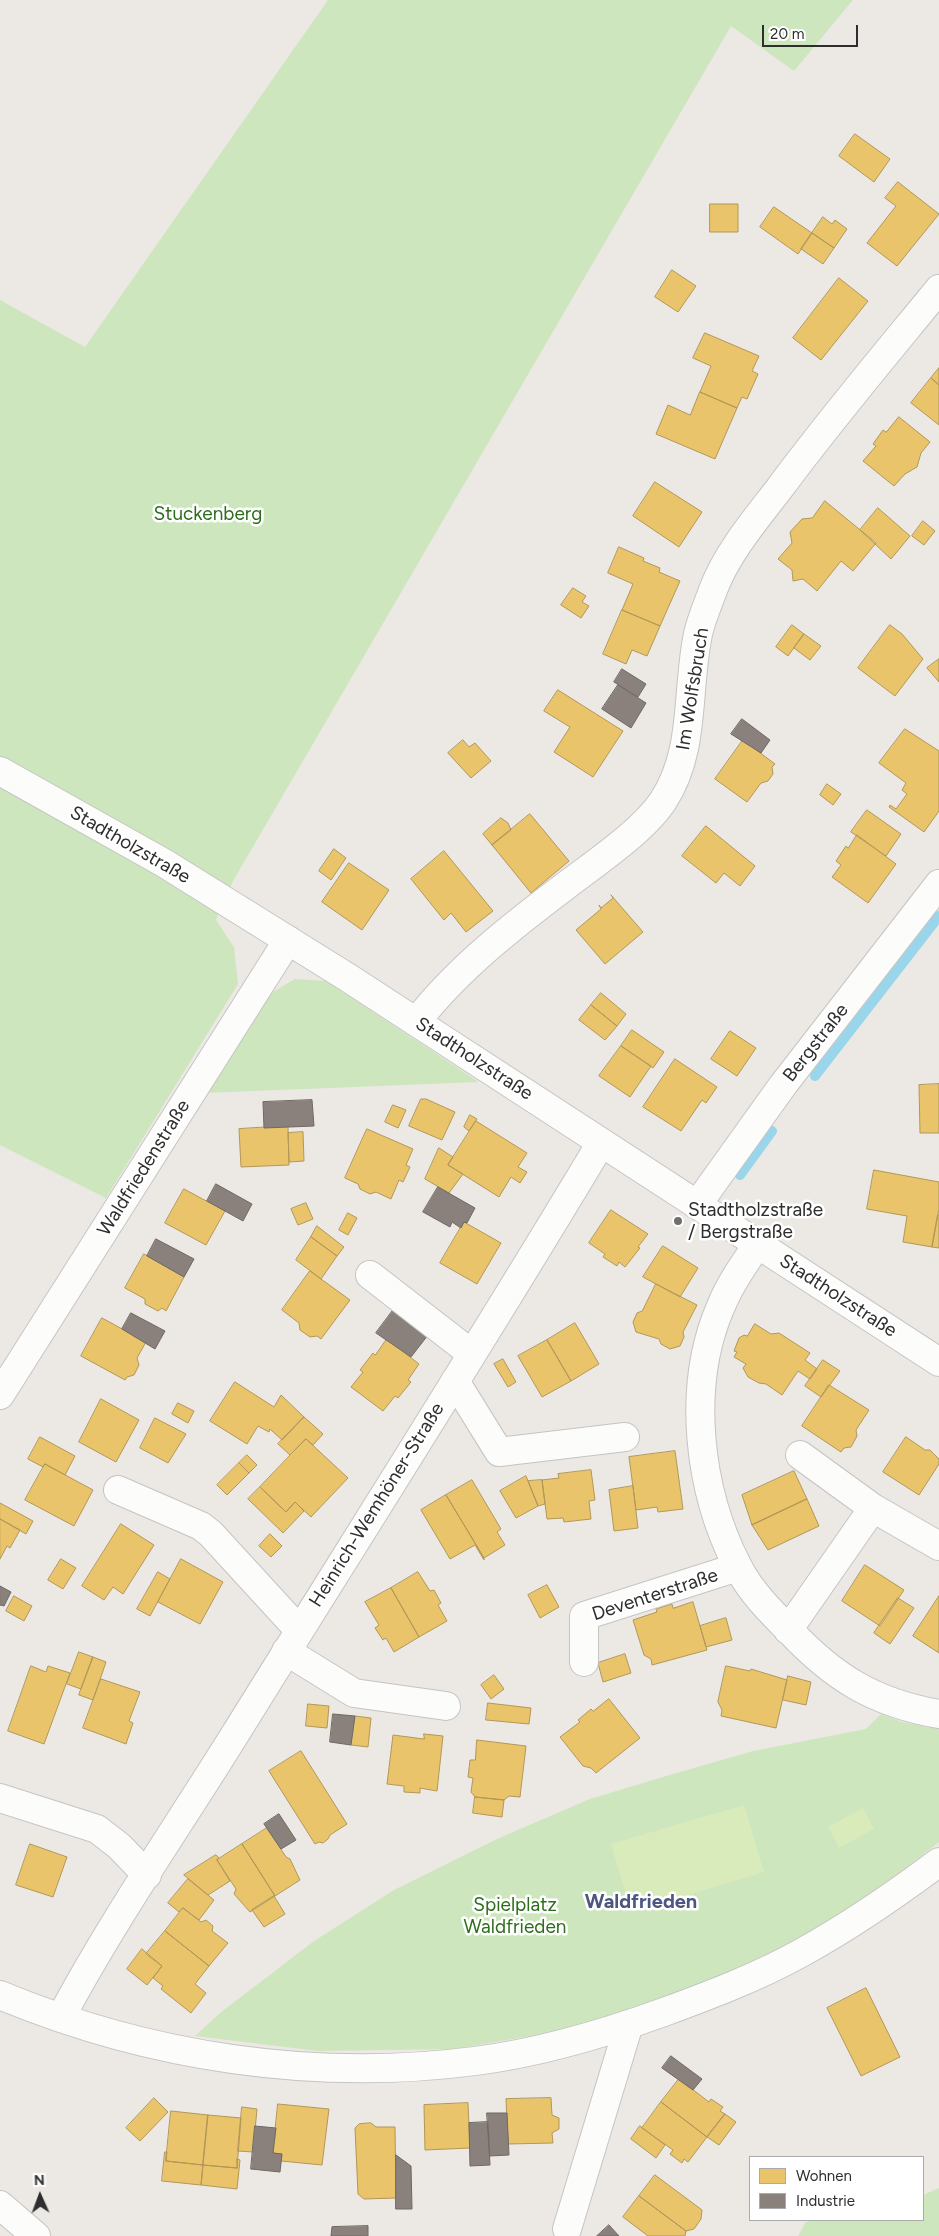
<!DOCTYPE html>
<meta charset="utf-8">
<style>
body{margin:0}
#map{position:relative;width:939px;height:2236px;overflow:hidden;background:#ece8e4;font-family:Figtree,sans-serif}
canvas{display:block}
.legend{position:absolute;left:749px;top:2156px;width:175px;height:65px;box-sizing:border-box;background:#fff;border:1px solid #ababab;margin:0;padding:6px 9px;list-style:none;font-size:15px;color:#2e2e2e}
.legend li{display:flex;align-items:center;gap:10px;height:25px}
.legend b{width:25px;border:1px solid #ababab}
.north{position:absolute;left:15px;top:2171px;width:50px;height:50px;-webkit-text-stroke:4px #fff;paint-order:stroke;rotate:358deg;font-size:14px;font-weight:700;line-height:20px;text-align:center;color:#2e2e2e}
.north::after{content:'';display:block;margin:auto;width:18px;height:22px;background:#2e2e2e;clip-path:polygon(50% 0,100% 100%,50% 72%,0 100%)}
.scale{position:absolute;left:762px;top:25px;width:96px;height:22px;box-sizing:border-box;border:2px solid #2e2e2e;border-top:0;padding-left:6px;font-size:15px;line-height:18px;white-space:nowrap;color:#2e2e2e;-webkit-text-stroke:4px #fff;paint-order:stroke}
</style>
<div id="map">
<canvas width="939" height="2236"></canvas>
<ul class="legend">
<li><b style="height:14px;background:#e9c46a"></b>Wohnen</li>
<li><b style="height:14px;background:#8a817c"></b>Industrie</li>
</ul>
<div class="north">N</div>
<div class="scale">20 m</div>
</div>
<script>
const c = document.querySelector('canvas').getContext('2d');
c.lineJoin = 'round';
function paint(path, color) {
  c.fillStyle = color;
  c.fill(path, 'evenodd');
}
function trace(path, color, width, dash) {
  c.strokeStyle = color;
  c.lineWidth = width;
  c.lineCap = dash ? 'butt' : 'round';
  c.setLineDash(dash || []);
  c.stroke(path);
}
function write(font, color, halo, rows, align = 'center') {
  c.font = font + ' Figtree,sans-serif';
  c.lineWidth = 5;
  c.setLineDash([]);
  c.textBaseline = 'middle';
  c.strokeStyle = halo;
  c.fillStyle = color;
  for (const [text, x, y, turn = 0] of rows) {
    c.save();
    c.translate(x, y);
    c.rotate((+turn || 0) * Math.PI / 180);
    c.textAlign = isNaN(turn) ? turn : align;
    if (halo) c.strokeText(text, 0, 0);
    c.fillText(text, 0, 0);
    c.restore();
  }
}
const green = new Path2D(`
 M328,0H853L794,71L731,26L233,881L216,920L234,947L238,984L106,1198L0,1145V300L85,347Z
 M295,979L326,981L479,1082L204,1093L266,996Z
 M881,1714L902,1722L939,1729V1842L855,1908L762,1958L655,2002L566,2030L454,2049L318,2051L195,2036L220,2013L314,1941L394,1890L497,1839L590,1799L656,1779L753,1751L866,1729Z
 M939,2188V2236H798L806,2222L815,2220H923V2195Z`);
const pitch = new Path2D(`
 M744,1805L764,1872L631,1912L611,1844Z
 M863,1808L874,1829L839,1848L828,1827Z`);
const homes = new Path2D(`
 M855,134L890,159L874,182L839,156Z
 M898,182L939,214L897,266L867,243L896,206L885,198Z
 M710,204H738V232H710Z
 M774,207L812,233L798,254L760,227Z
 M823,217L832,224L835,220L847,229L834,248L812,233Z
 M812,233L834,248L823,264L801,249Z
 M672,270L696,286L678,312L655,297Z
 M839,278L868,301L821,360L793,338Z
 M705,333L759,356L752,371L758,374L747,399L742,397L737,408L700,392L711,366L693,358Z
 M939,368V385L931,378Z
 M931,378L939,385V425L911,403Z
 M700,392L737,408L715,459L656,434L668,405L690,415Z
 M899,417L930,442L921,453L917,467L905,474L894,486L863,461L876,446L873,444L883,430L886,432Z
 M655,482L702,512L679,547L633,516Z
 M825,501L876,543L853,571L841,561L817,591L803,579L793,581L792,570L778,559L792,543L790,532L802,519L812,518Z
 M878,508L910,536L891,559L860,530Z
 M923,521L935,531L924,545L912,536Z
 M619,547L644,558L643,561L660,568L659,572L680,581L660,626L622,610L633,584L608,573Z
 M573,588L586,596L582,602L589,606L581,618L561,605Z
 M622,610L660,626L647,656L632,650L626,664L603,654Z
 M792,625L804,634L788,656L776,647Z
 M890,625L902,634L923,659L895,696L858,668Z
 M804,634L821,646L810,660L794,648Z
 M939,659V682L927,668Z
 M558,690L623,731L593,777L554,752L570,727L544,711Z
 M905,729L939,751V811L924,832L889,807L890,805L896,809L907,794L902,790L906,783L879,763Z
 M463,740L469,747L475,743L491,761L471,778L448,753Z
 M743,740L775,764L772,767L773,774L768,781L761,783L747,802L715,779Z
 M827,784L841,794L833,805L820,795Z
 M867,810L901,834L886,856L851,832Z
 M530,814L569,861L531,893L492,845Z
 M501,818L508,823L511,830L492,845L483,834Z
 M706,826L755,866L740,886L724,873L716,883L682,856Z
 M857,835L896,864L868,903L832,877L841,865L836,861L846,846L848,848Z
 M334,849L346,858L331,880L319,871Z
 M444,851L493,911L466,932L451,913L444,920L411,879Z
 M349,863L389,890L362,930L322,902Z
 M611,895L643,932L605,964L576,930L601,909L599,905L601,908L613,898Z
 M601,993L626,1014L617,1026L591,1005Z
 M591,1005L617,1026L605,1040L579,1020Z
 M632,1030L664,1052L653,1068L621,1046Z
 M730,1031L756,1048L737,1076L711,1059Z
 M621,1046L651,1066L630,1097L599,1076Z
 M675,1059L717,1087L706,1103L702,1100L681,1131L643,1107Z
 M939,1084V1133H920L919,1085Z
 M421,1099H426L455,1112L442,1140L409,1126Z
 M393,1105L406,1110L398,1128L385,1122Z
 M470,1115L477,1119L469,1131L464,1127Z
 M476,1121L527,1153L518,1167L527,1172L520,1183L511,1177L499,1197L448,1165Z
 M288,1126L289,1165L241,1167L239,1129Z
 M367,1129L413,1149L406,1165L410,1167L403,1182L399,1180L391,1199L376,1192L370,1194L360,1189L358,1184L345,1178Z
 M303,1132L304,1161L289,1162L288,1133Z
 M439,1148L453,1157L448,1165L463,1174L449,1193L425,1179Z
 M874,1170L939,1182V1209L932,1247L903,1242L907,1216L867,1209Z
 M184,1189L225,1211L206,1245L165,1223Z
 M306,1203L313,1219L298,1225L291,1209Z
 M611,1210L648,1234L638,1247L640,1248L625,1267L619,1262L617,1266L603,1257L605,1254L589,1243Z
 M348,1213L357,1218L348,1235L339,1230Z
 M938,1215H939V1248L932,1247Z
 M464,1222L501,1243L477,1284L440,1263Z
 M317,1226L344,1247L337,1256L311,1237Z
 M311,1237L337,1256L321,1279L296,1260Z
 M663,1246L698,1268L680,1297L643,1277Z
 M144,1254L184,1277L166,1311L162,1308L158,1311L145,1304V1299L125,1288Z
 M310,1271L350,1300L321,1339L317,1336L310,1337L300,1330L299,1323L282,1310Z
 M656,1284L697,1305L683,1332L684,1337L680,1346L670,1349L661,1344L659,1339L636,1332L633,1322L637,1313L642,1311Z
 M102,1318L146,1342L137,1358L139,1365L134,1375L127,1377L125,1380L81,1356Z
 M575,1323L599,1364L571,1381L547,1340Z
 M755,1324L771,1334L779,1333L810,1353L805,1360L817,1369L810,1379L798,1371L782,1395L766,1384L759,1383L748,1377L743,1368L746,1364L734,1357L737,1352L734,1351L739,1338L744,1335L747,1336Z
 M387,1339L419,1364L408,1380L411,1382L398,1398L395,1396L383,1411L351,1387L363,1372L360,1370L373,1353L375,1355Z
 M547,1340L571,1381L542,1397L518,1356Z
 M503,1359L516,1382L508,1387L494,1364Z
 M823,1360L840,1371L821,1397L805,1386Z
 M235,1382L274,1407L281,1395L304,1417L282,1440L270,1429L269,1432L258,1426L247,1444L210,1421Z
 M829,1385L869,1410L856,1430L857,1436L851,1447L844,1448L841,1452L802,1426Z
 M101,1399L139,1420L116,1462L79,1442Z
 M178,1403L194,1411L188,1423L172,1414Z
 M304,1417L323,1434L313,1445L306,1439L290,1455L278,1444Z
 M155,1418L186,1434L168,1463L140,1448Z
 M40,1437L75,1456L65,1475L45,1464L43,1467L28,1459Z
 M906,1437L925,1450H930L939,1459V1464L919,1495L883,1472Z
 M306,1439L348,1478L311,1517L295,1502L286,1512L260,1487Z
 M675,1451L683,1509L658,1512L657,1507L636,1510L629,1457Z
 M247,1455L257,1465L249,1473L239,1463Z
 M239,1463L249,1473L227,1495L217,1485Z
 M45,1464L93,1490L74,1526L25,1500Z
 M591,1470L595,1500L589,1501L591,1519L564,1522L563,1518L547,1519L542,1480L559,1478L558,1474Z
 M794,1471L807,1499L752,1525L742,1495Z
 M526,1476L538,1506L516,1518L500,1491Z
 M472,1480L501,1529L497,1532L505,1545L484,1558L446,1495Z
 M542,1480L545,1504L538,1506L528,1481Z
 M633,1486L638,1528L614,1531L609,1490Z
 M260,1487L286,1512L295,1502L304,1511L283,1533L248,1499Z
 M446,1495L484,1558V1560L475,1545L450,1559L421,1510Z
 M807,1499L819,1526L768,1550L752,1525Z
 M0,1503L33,1521L26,1534L0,1519Z
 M0,1519L20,1530L10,1548L7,1546L0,1559Z
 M121,1524L154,1545L123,1594L113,1587L104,1600L82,1586Z
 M270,1534L282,1546L271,1557L259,1546Z
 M61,1559L76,1568L63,1589L48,1580Z
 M181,1559L223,1582L200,1624L158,1602Z
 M865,1565L904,1590L880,1626L842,1601Z
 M158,1572L170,1579L150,1616L137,1609Z
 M418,1572L430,1591L434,1590L441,1603L438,1605L447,1621L419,1637L391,1588Z
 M547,1585L559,1607L540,1618L528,1595Z
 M391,1588L419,1637L394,1652L386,1638L383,1640L375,1628L379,1625L365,1602Z
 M14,1596L32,1606L24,1621L6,1611Z
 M939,1596V1653L913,1636Z
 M898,1598L914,1608L890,1644L874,1633Z
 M693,1602L707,1650L652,1665L651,1659L644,1655L633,1620L657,1612L656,1609L672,1604L673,1608Z
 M726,1618L732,1640L706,1647L700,1626Z
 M79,1652L93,1657L81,1689L67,1684Z
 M625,1654L631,1673L603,1682L598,1663Z
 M93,1657L106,1662L93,1700L79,1695Z
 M31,1666L46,1672L48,1666L70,1673L44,1744L8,1731Z
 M726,1666L750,1671L751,1669L787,1680L776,1728L721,1716L722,1710L718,1702Z
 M494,1675L504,1689L491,1699L481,1685Z
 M788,1676L811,1682L806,1705L783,1700Z
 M101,1679L140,1692L129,1721L133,1723L126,1744L83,1728Z
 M609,1699L640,1738L596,1773L591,1768L583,1766L560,1737L580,1722L578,1720L591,1709L593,1711Z
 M488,1703L531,1708L529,1724L486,1720Z
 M308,1704L329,1706L327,1728L306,1726Z
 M355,1716L371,1718L368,1747L351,1745Z
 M424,1734L443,1736L437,1791L420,1788V1793L404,1792V1786L387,1784L393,1735L424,1739Z
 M477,1740L526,1746L520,1797L509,1796L504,1800L475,1797L471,1792L473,1778L468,1777L470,1760H475Z
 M301,1751L347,1824L330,1835L328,1839L323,1843L319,1842L315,1844L269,1771Z
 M475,1797L504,1800L502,1817L473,1813Z
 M267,1828L286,1857L290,1859L300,1880L275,1896L242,1844Z
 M30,1844L67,1857L53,1897L16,1885Z
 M242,1844L275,1896L250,1912L234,1894L236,1889L217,1860Z
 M216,1855L219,1858L217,1860L230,1881L208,1895L184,1875Z
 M188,1879L214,1900L199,1920L183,1908L179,1912L168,1903Z
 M274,1896L285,1914L264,1927L252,1910Z
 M183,1908L201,1922L206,1920L213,1926L212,1931L228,1943L209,1966L165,1931Z
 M165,1931L209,1966L195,1984L206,1993L191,2013L161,1989L163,1986L153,1978L162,1966L146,1954Z
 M142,1949L162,1966L147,1985L127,1969Z
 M866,1988L900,2057L861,2076L827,2008Z
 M679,2079L709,2102L711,2099L723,2107L720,2111L725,2114L707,2137L661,2102Z
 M154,2098L168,2112L140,2141L126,2128Z
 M551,2098L552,2115L559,2118V2129L552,2133L553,2143L508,2144L506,2099Z
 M661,2102L707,2137L688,2162L684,2159L682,2163L670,2154L673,2150L642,2128Z
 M468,2103L470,2148L425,2150L424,2105Z
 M278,2104L329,2109L322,2165L281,2161L282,2154L273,2153Z
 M242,2107L257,2109L253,2152L238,2151Z
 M171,2111L208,2115L203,2165L166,2161Z
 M725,2114L736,2122L719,2145L707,2137Z
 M208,2115L241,2118L237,2168L203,2165Z
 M371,2123L376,2127H395L396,2198L364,2199L358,2194L355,2128L359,2124Z
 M640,2126L665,2145L656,2158L631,2139Z
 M165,2152H167L166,2161L203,2165L201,2185L162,2181Z
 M237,2159L240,2160L237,2189L201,2185L203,2165L237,2168Z
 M655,2175L702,2210L701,2219L694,2229L686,2231L639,2196Z
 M639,2196L686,2231L685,2236H648L623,2217Z`);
const industry = new Path2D(`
 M622,669L646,684L638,697L614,682Z
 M618,685L646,703L631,728L602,709Z
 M742,719L770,740L761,753L731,734Z
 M312,1100L314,1126L264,1128L263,1102Z
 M216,1184L252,1204L243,1221L207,1201Z
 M438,1187L475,1208L467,1223L464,1222L461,1228L452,1222L450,1227L423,1212Z
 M156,1239L194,1259L184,1277L147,1256Z
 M394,1309L428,1335L411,1357L376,1333Z
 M131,1313L165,1331L155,1349L122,1329Z
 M0,1586L11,1592L4,1606L0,1605Z
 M333,1714L355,1716L351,1745L330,1742Z
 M279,1814L296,1840L281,1849L264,1824Z
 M671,2056L702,2079L693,2090L662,2068Z
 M487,2113H507L509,2155L490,2156Z
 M488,2122L490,2165L470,2166L469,2123Z
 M255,2126L276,2128L273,2153L282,2154L280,2172L251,2169Z
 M396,2155L411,2166L412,2209H396Z
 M609,2225L619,2236H597Z
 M368,2226V2236H331L332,2227Z`);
const stream = new Path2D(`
 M815,1076L939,916
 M740,1175L772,1131`);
const street = new Path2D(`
 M417,1021C458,968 515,924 568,884C597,862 643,831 663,801C696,751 686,691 698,634C701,620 708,604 713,590C727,553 755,520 779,489C830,420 885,355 939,289
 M697,1205L783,1085L939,884
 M758,1244C744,1264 730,1284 721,1306C686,1386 698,1490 738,1567C750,1591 771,1612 790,1631C834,1678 875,1703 939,1714
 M370,1275L472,1354
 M455,1381L499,1452L625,1437
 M0,1395L288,940
 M800,1455L873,1508L939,1546
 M118,1490L201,1526L211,1534L299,1630
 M788,1630L873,1508
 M286,1651L354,1693L446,1706
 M584,1662V1616L738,1567
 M0,1798L97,1829L119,1846L147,1875
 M0,1995C149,2057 314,2082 475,2061C539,2053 603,2034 664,2012C710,1995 758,1977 801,1953C850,1926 895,1895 939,1862
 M61,2017C113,1920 176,1829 234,1736C357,1538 482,1342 601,1143
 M0,2205L36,2236
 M567,2229L629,2024`);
const secondary = new Path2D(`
 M0,771L164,863L347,977L939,1362`);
const markers = [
 [678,1221,5,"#706f6e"]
];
const parkNames = [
 ["Stuckenberg",208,514],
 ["Spielplatz",515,1905],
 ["Waldfrieden",515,1927]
];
const streetNames = [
 ["Im Wolfsbruch",693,689,-81],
 ["Stadtholzstraße",130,845,30],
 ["Bergstraße",816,1043,-52],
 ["Stadtholzstraße",474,1059,33],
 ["Waldfriedenstraße",144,1168,-58],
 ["Stadtholzstraße",838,1296,33],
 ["Heinrich-Wemhöner-Straße",377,1505,-58],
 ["Deventerstraße",655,1595,-18]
];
const poiNames = [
 ["Stadtholzstraße",688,1210],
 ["/ Bergstraße",688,1232]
];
const neighbourhoodNames = [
 ["Waldfrieden",641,1902]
];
paint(green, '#cee6be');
paint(pitch, '#d9eabb');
paint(homes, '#e9c46a');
trace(homes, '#b19758', 1);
paint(industry, '#8a817c');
trace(industry, '#6e6865', 1);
trace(stream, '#99d6ec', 10);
trace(street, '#c5c4c5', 30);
trace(secondary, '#c5c4c5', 30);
trace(street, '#fcfcfb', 28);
trace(secondary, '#fcfcfb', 28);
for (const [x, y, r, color] of markers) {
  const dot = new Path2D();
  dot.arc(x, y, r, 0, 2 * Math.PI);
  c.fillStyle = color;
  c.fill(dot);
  trace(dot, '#fff', 2);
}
write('19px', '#2c6e1b', '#fff', parkNames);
write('19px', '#2e2e2e', '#fff', streetNames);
write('19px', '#2e2e2e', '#fff', poiNames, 'left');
write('bold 20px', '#4d5680', '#fff', neighbourhoodNames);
</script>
